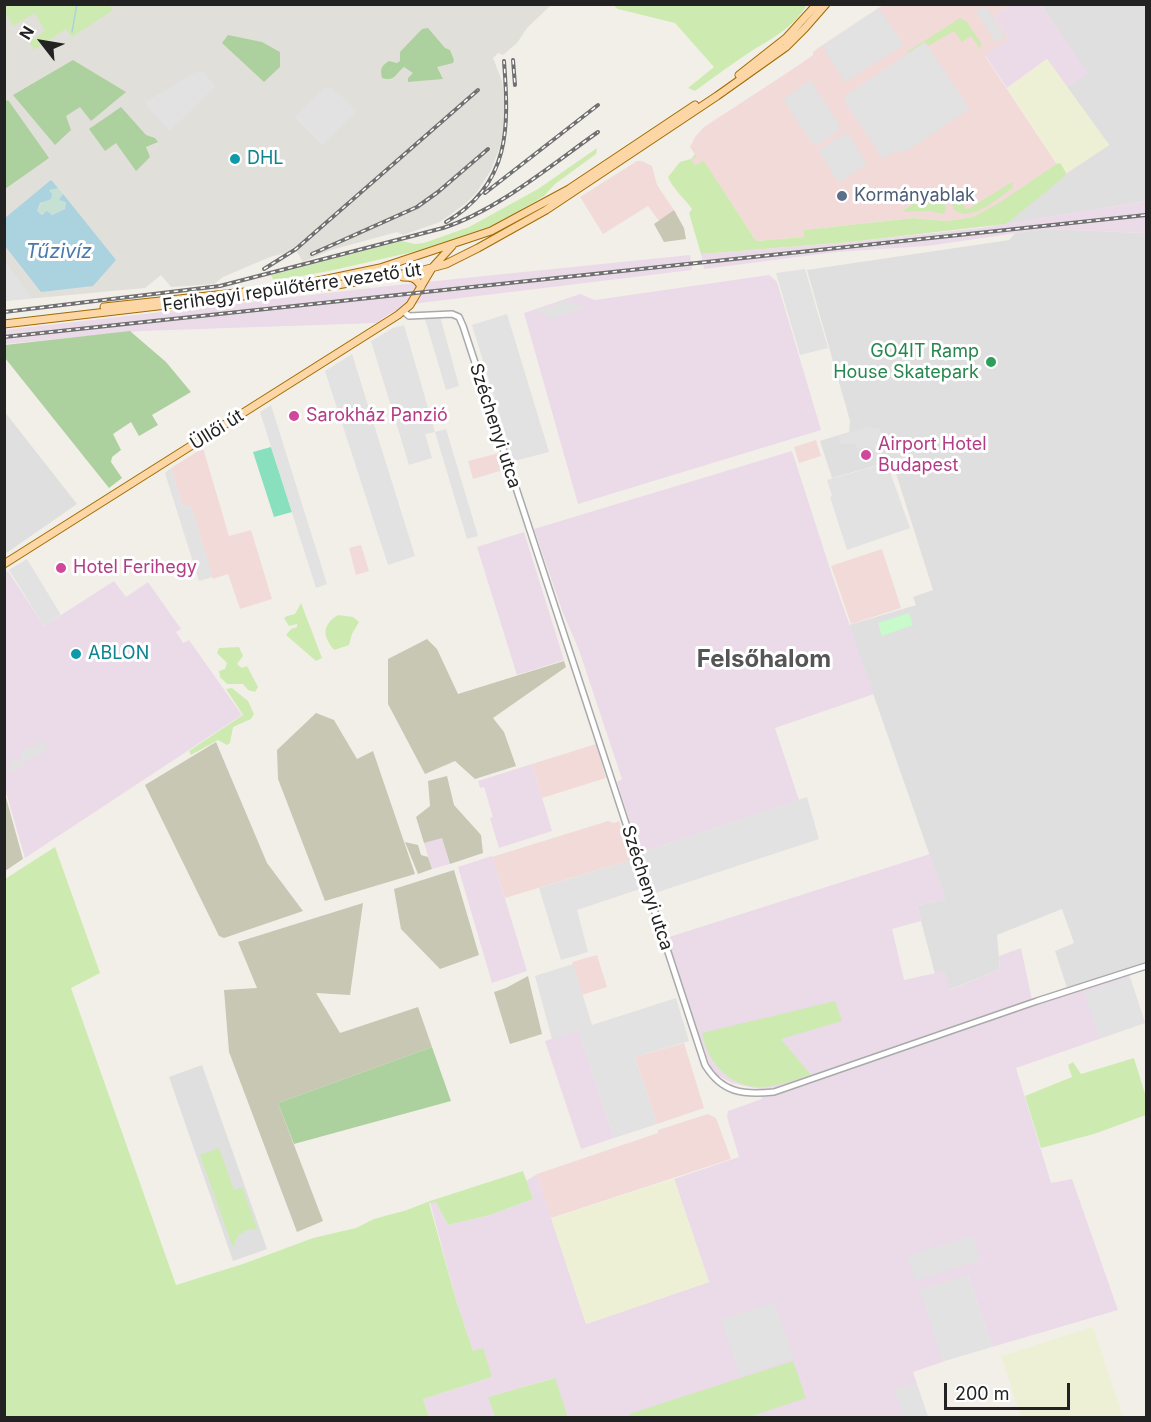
<!DOCTYPE html>
<meta charset="utf-8">
<style>
body{margin:0}
#map{position:relative;width:1151px;height:1422px;overflow:hidden;background:#f2efe9;font-family:Inter,sans-serif}
canvas{display:block}
.frame{position:absolute;inset:0;border:6px solid #222;pointer-events:none}
.north{position:absolute;left:12px;top:12px;width:60px;height:60px;-webkit-text-stroke:4px #fff;paint-order:stroke;rotate:301deg;font-size:16px;font-weight:700;line-height:24px;text-align:center;color:#222}
.north::after{content:'';display:block;margin:auto;width:21px;height:27px;background:#222;clip-path:polygon(50% 0,100% 100%,50% 72%,0 100%)}
.scale{position:absolute;left:944px;top:1383px;width:126px;height:27px;box-sizing:border-box;border:3px solid #222;border-top:0;padding-left:8px;font-size:18px;line-height:21px;white-space:nowrap;color:#222;-webkit-text-stroke:4px #fff;paint-order:stroke}
</style>
<div id="map">
<canvas width="1151" height="1422"></canvas>
<div class="frame"></div>
<div class="north">N</div>
<div class="scale">200 m</div>
</div>
<script>
const c = document.querySelector('canvas').getContext('2d');
c.lineJoin = 'round';
function paint(path, color) {
  c.fillStyle = color;
  c.fill(path, 'evenodd');
}
function trace(path, color, width, dash) {
  c.strokeStyle = color;
  c.lineWidth = width;
  c.lineCap = dash ? 'butt' : 'round';
  c.setLineDash(dash || []);
  c.stroke(path);
}
function write(font, color, halo, rows, align = 'center') {
  c.font = font + ' Inter,sans-serif';
  c.lineWidth = 6;
  c.setLineDash([]);
  c.textBaseline = 'middle';
  c.strokeStyle = halo;
  c.fillStyle = color;
  for (const [text, x, y, turn = 0] of rows) {
    c.save();
    c.translate(x, y);
    c.rotate((+turn || 0) * Math.PI / 180);
    c.textAlign = isNaN(turn) ? turn : align;
    if (halo) c.strokeText(text, 0, 0);
    c.fillText(text, 0, 0);
    c.restore();
  }
}
const residential = new Path2D(`
 M1041,5H1146V201L1006,224L1005,213L1109,145L1067,87L1087,73Z
 M1045,229L1146,233V966L1067,988L1055,951L1074,943L1062,909L997,935L1000,969L949,990L935,974L917,906L945,899L849,625L916,605L913,597L933,590L892,461L832,478L820,441L849,432L850,421L807,270L1009,240L1015,233Z
 M4,411L77,504L5,554L4,553Z
 M202,1065L267,1249L233,1261L169,1077Z`);
const commercial = new Path2D(`
 M883,5H1010L994,16L1009,39L985,56L1064,175L973,217L947,221L913,218L804,230V237L756,241L704,162L695,165L692,160L696,156L690,147L695,137L704,127L796,67L813,55V52L818,48Z
 M637,161H642L652,166L657,185L674,210L659,221L648,206L603,234L580,197Z
 M816,440L821,456L799,463L794,447Z
 M203,448L229,536L251,530L272,599L240,609L228,574L213,579L191,506L183,507L171,468Z
 M499,453L503,470L473,479L468,461Z
 M361,545L369,571L356,575L349,548Z
 M882,549L901,608L851,624L831,566Z
 M596,744L606,778L542,798L532,764Z
 M608,821L614,823L619,821L631,860L505,898L492,857Z
 M597,955L607,987L582,995L572,962Z
 M684,1043L704,1108L657,1124L635,1057Z
 M708,1114L716,1118L731,1159L551,1218L537,1174L658,1133V1130Z`);
const industrial = new Path2D(`
 M1010,5H1041L1088,73L1067,87L1047,59L1007,88L985,55L1009,39L994,16Z
 M1146,201V233L1045,229L927,246L837,252L704,269L701,254L850,242L980,228Z
 M690,255L692,270L420,303L389,314L376,323L141,331L5,344L4,330L406,284Z
 M769,275L777,282L821,430L578,504L524,313L580,294L595,300Z
 M792,451L832,575L874,694L775,728L799,800L640,853L617,782L622,779L579,650L563,613L534,529Z
 M524,532L564,660L517,675L477,547Z
 M8,571L44,626L114,581L126,597L148,582L181,629L176,632L183,643L189,640L242,715L25,858L5,789V573Z
 M532,764L552,831L499,848L490,818L493,817L484,787L480,788L478,781Z
 M442,837L450,864L432,869L424,843Z
 M930,854L946,899L917,906L921,921L892,929L904,980L945,971L950,990L1000,969L999,956L1021,948L1032,1000L1128,972L1145,1023L1016,1068L1051,1183L1072,1179L1118,1310L992,1347L968,1275L942,1359L945,1361L913,1372L928,1417H568L554,1378L489,1397L495,1417H429L423,1399L492,1377L473,1351L456,1300L430,1202L436,1201L448,1225L490,1215L533,1199L526,1181L537,1174L586,1324L709,1282L674,1179L739,1157L727,1117L728,1111L762,1099L759,1089L732,1083L719,1076L710,1066L666,938Z
 M492,856L527,971L492,983L458,867Z
 M579,1030L614,1138L581,1149L545,1041Z`);
const airport = new Path2D(`
 M5,5H551L527,28L517,43L503,55L498,53L493,58L502,81L505,107L503,132L499,149L491,170L477,192L465,204L440,222L403,235L397,232L331,250L303,262L294,247L285,253L270,257L223,277L214,284L171,287L161,275L145,288L5,301Z`);
const construction = new Path2D(`
 M674,210L684,228L686,239L664,242L654,224Z
 M427,639L437,649L458,694L564,661L566,667L493,718L504,732L516,766L475,779L455,761L425,774L388,704V659Z
 M316,713L334,720L357,759L373,751L415,874L325,901L278,779L277,750Z
 M216,742L267,863L303,911L224,938L219,936L145,785Z
 M447,776L454,805L481,835L483,853L450,864L442,838L424,843L416,817L430,806L428,781Z
 M5,794L23,859L5,871H4Z
 M405,842L418,845L421,855L428,857L432,869L418,874Z
 M454,870L479,955L440,969L401,929L394,889Z
 M363,903L350,995L316,993L340,1033L418,1007L432,1047L278,1103L323,1221L297,1232L229,1052L224,990L257,988L238,942Z
 M528,976L542,1034L510,1044L494,992L506,988Z`);
const farmland = new Path2D(`
 M1047,59L1109,145L1064,175L1007,88Z
 M674,1179L709,1282L586,1324L551,1218Z
 M1093,1327L1123,1417H1021L1001,1356Z`);
const grass = new Path2D(`
 M5,4L109,5L113,10L72,37L66,29L34,50L29,42L45,31L35,13L13,26L5,12Z
 M613,5H807C793,27 775,37 753,50C733,63 714,77 695,91L688,88L714,67L675,23L618,9Z
 M960,18L967,22L981,43L980,49H978L979,47L971,36L962,42L954,31L928,46L925,42L909,54L907,52Z
 M597,148L596,154L555,184L544,196L495,225L417,251L329,271L274,281L271,275L402,241L415,244L424,243L469,227L538,189Z
 M695,154L697,156L692,160L695,165L704,161L756,241L804,237V230L913,218L947,221L973,217L999,203L1058,163L1061,164L1066,173L1064,177L1006,224L850,242L701,254L689,213L692,209C685,199 672,188 668,177L680,162L691,159Z
 M1012,182L1013,186L1011,189C997,199 970,224 953,209L952,202L957,196L966,209H968Z
 M936,196L940,203L944,202L946,210L943,214L929,211L904,212V210L921,199L925,203Z
 M301,603L322,658L316,661L286,635L291,629L297,627V624L289,626L284,618L287,616L295,614Z
 M338,615L353,617L359,622L352,634L349,645L334,650C323,636 321,626 338,615Z
 M239,647L243,656L237,664L242,668L247,666L258,687L255,692L248,690L243,684H227L220,677L219,671L225,669L227,663L217,653L219,648Z
 M232,688L248,701L254,714L251,719L233,727L230,743L227,745L218,740L191,755L189,751L243,715L226,689Z
 M55,847L100,973L71,988L176,1285L243,1264L313,1238L356,1228L374,1219L407,1210L430,1201L523,1171L533,1199L490,1215L448,1225L436,1202L429,1203L456,1300L473,1351L483,1348L492,1377L423,1399L429,1417H5V879Z
 M835,1001L842,1021L781,1039L811,1075C796,1079 780,1086 764,1087C731,1089 708,1064 702,1033Z
 M1134,1058L1146,1097V1115L1094,1134L1041,1148L1025,1096L1072,1077L1068,1065L1073,1062L1081,1074Z
 M219,1148L234,1190L242,1187L257,1229L256,1231L255,1229L243,1231V1234L240,1233L235,1241V1245H232L200,1155Z
 M793,1361L806,1398L749,1417H631L629,1414Z
 M555,1378L568,1417H495L488,1397Z`);
const forest = new Path2D(`
 M428,28L445,48L450,50L454,60L453,63L437,67L443,79L408,82V78L413,73L404,67C395,74 395,82 382,78C380,69 381,66 389,61L397,63L400,61V52L422,29Z
 M228,35L262,42L280,52V67L264,82L222,43Z
 M73,60L126,92L91,121L80,107L66,116L71,130L55,145L13,95Z
 M8,100L49,158L5,189L4,102Z
 M121,107L146,135L155,138L158,142L146,147L150,157L136,171L116,143L105,151L89,129Z
 M130,331L166,362L191,392L152,415L158,425L139,436L131,422L113,434L121,450L112,457L111,462L122,478L109,488L5,358V345Z
 M432,1047L451,1101L294,1144L278,1103Z`);
const wetland = new Path2D(`
 M58,188L63,194L60,200L66,201L65,208C56,214 47,218 37,211L49,190Z`);
const park = new Path2D(`
 M909,613L913,625L882,636L878,623Z`);
const pitch = new Path2D(`
 M271,447L292,512L274,517L253,452Z`);
const parking = new Path2D(`
 M982,7L984,9L987,8L1005,37L996,43L976,11Z
 M879,8L904,45L845,82L822,46Z
 M925,42L970,109L905,152L895,151L883,159L846,104V95Z
 M197,71L204,73L216,86L170,131L148,108L146,102Z
 M810,80L840,125L838,127L840,130L817,145L811,142L783,99Z
 M323,88H333L357,111L322,145L294,117Z
 M847,132L867,164L839,183L818,151Z
 M4,260H5L32,298L5,301Z
 M805,269L828,348L800,355L776,273Z
 M568,300L584,308L551,319L536,311Z
 M507,314L549,452L514,461L472,325Z
 M440,316L459,386L446,390L425,319Z
 M404,325L435,432L446,429L478,536L467,539L435,432L425,434L432,458L409,465L371,341L393,328Z
 M352,354L415,556L388,565L325,371Z
 M271,405L327,584L316,588L260,412Z
 M871,426L875,429L880,428L885,445L872,450L870,447L857,448L855,444H841L838,436Z
 M879,465L881,468L888,466L910,528L847,550L830,497L832,496L827,480Z
 M171,468L183,507L191,505L213,577L199,581L165,473Z
 M27,559L61,615L44,626L9,570Z
 M42,739L48,748L10,773L7,769L11,766L9,762L15,758L18,762L23,759L20,754L35,744L39,748L41,747L38,742Z
 M807,797L819,839L652,894L640,853Z
 M631,860L640,889L577,910L588,952L561,960L539,888Z
 M573,964L592,1025L676,998L689,1041L635,1057L657,1124L614,1138L579,1031L552,1039L535,976Z
 M1130,977L1145,1023L1099,1038L1085,992Z
 M972,1236L980,1260L915,1281L907,1256Z
 M968,1275L992,1347L945,1361L942,1359L920,1290Z
 M774,1303L794,1358L740,1376L721,1319Z
 M916,1383L928,1417H896L903,1415L894,1389Z`);
const water = new Path2D(`
 M51,180L58,188L49,190L52,194L51,199L40,203L37,211L42,215L47,211L52,215L65,209L66,202L59,200L63,194L116,260L93,286L41,292L5,246V218Z`);
const stream = new Path2D(`
 M72,32L77,4`);
const minor = new Path2D(`
 M403,311L409,316L452,314L459,317L463,326L705,1065C722,1093 743,1095 774,1092L1037,1001L1146,966`);
const major = new Path2D(`
 M739,75L786,38L817,4
 M403,277C412,277 417,278 421,287
 M294,286L380,268L491,231L569,189L695,105
 M104,307L245,292
 M4,324L337,285L420,271L446,264L478,248L546,210L717,96L786,47L805,28L826,4
 M4,564L398,315L410,305L432,268L452,246`);
const rail = new Path2D(`
 M513,60L515,85
 M485,193L598,105
 M446,222C511,184 509,127 504,61
 M312,254L417,207L438,192L488,149
 M264,269L296,249L478,90
 M4,312L220,286L443,228C498,210 551,165 598,132
 M4,337L1146,215`);
const markers = [
 [235,159,6,"#0f9aa8"],
 [842,196,6,"#5c6f8a"],
 [991,362,6,"#2e9e5b"],
 [294,416,6,"#d1479c"],
 [866,455,6,"#d1479c"],
 [61,568,6,"#d1479c"],
 [76,654,6,"#0f9aa8"]
];
const cultureNames = [
 ["DHL",247,159],
 ["ABLON",88,654]
];
const serviceNames = [
 ["Kormányablak",854,196]
];
const streetNames = [
 ["Ferihegyi repülőtérre vezető út",292,288,-8],
 ["Széchenyi utca",495,426,72],
 ["Üllői út",217,430,-32],
 ["Széchenyi utca",647,888,72]
];
const leisureNames = [
 ["GO4IT Ramp",979,352],
 ["House Skatepark",979,373]
];
const hotelNames = [
 ["Sarokház Panzió",306,416],
 ["Airport Hotel",878,445],
 ["Budapest",878,466],
 ["Hotel Ferihegy",73,568]
];
const waterNames = [
 ["Tűzivíz",59,252]
];
const districtNames = [
 ["Felsőhalom",764,660]
];
paint(residential, '#e0dfdf');
paint(commercial, '#f2dad9');
paint(industrial, '#ebdbe8');
paint(airport, '#e1dfda');
paint(construction, '#c7c7b4');
paint(farmland, '#eef0d5');
paint(grass, '#cdebb0');
paint(forest, '#add19e');
paint(wetland, '#c6e0d4');
paint(park, '#c8facc');
paint(pitch, '#88e0be');
paint(parking, '#e2e2e2');
paint(water, '#aad3df');
trace(stream, '#aad3df', 1.5);
trace(minor, '#a9a9a9', 8);
trace(major, '#a06b00', 9);
trace(minor, '#fff', 5);
trace(major, '#fcd6a4', 7);
trace(rail, '#707070', 4);
trace(rail, '#fff', 1.5, [4.5]);
for (const [x, y, r, color] of markers) {
  const dot = new Path2D();
  dot.arc(x, y, r, 0, 2 * Math.PI);
  c.fillStyle = color;
  c.fill(dot);
  trace(dot, '#fff', 2);
}
write('18px', '#0d838f', '#fff', cultureNames, 'left');
write('18px', '#4e5e75', '#fff', serviceNames, 'left');
write('18px', '#222', '#fff', streetNames);
write('18px', '#27864d', '#fff', leisureNames, 'right');
write('18px', '#b23c85', '#fff', hotelNames, 'left');
write('italic 20px', '#4a7aab', '#fff', waterNames);
write('bold 24px', '#555', '#fff', districtNames);
</script>
